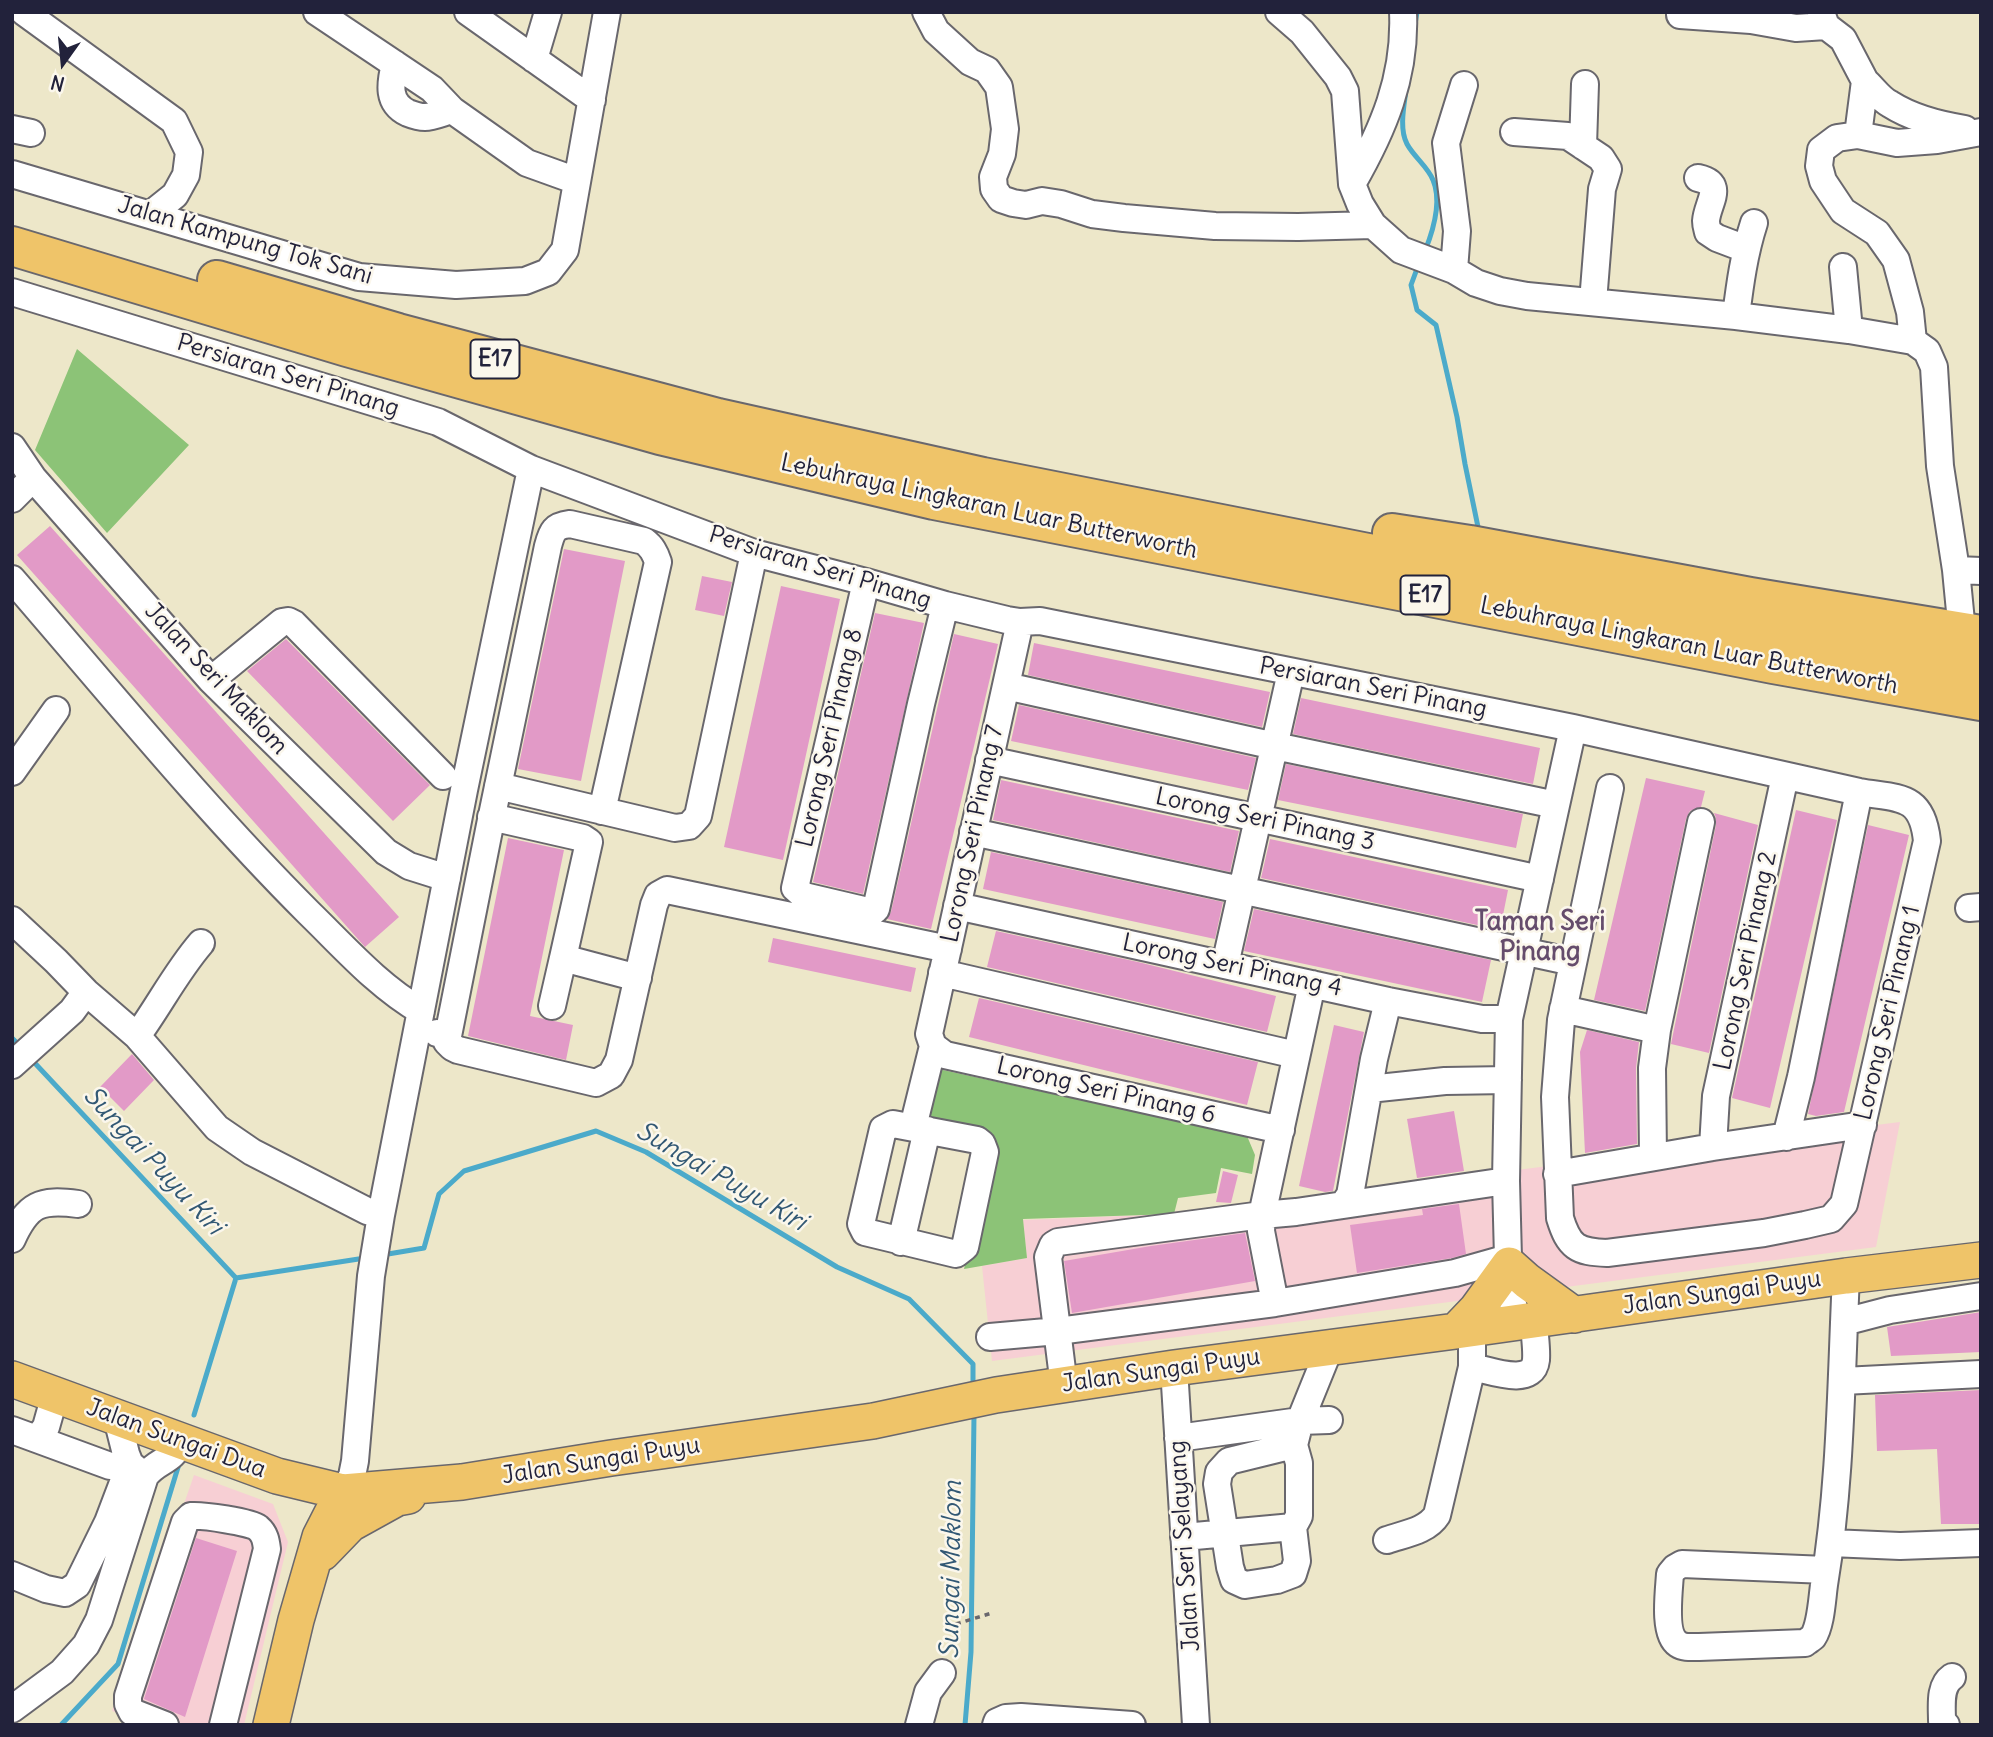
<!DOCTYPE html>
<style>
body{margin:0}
#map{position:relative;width:1993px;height:1737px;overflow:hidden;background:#ede7c9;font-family:Delius,sans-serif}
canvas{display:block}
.frame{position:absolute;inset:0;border:14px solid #22223b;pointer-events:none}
.north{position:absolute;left:28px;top:28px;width:70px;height:70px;-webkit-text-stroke:5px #fbf7ec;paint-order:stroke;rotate:195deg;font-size:19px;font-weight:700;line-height:28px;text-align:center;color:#22223b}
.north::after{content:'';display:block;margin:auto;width:24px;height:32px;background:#22223b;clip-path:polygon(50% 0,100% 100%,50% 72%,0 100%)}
</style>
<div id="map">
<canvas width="1993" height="1737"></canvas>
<div class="frame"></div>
<div class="north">N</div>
</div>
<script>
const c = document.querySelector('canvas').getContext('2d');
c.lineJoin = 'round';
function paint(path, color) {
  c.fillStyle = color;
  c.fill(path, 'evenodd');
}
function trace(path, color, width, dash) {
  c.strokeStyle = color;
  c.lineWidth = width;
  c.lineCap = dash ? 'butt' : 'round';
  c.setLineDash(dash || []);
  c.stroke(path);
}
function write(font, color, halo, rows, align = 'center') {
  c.font = font + ' Delius,sans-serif';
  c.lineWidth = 5;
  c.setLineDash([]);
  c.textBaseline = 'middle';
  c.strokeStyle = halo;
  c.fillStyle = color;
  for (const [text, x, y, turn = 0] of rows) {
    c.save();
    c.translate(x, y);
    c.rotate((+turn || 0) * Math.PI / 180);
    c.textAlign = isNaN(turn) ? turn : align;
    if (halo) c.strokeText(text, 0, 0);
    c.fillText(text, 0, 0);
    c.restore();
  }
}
const built = new Path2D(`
 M1900,1122L1876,1247L992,1361L982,1266L1027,1258L1023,1220L1195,1213L1245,1204Z
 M194,1475L273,1504L288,1542L244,1725H153L112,1711Z`);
const green = new Path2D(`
 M77,349L189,445L107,533L35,450Z
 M938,1069L1247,1136L1255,1155L1252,1174L1221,1168L1216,1193L1178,1198L1174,1214L1023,1219L1027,1258L964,1269L993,1137L927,1122Z`);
const stream = new Path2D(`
 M1415,24L1417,12
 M1406,90C1404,106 1399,129 1407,144C1414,157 1428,167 1433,180C1442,201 1433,231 1425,251
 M1418,266L1411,285L1417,310L1436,325L1457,417L1465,464L1478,527
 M12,1038L20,1046
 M31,1059L236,1278L365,1258
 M382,1255L424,1248L439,1194L464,1171L596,1131L646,1152L837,1267L909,1299L973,1364V1381
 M194,1415L236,1278
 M61,1725L118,1664L179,1464
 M965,1725L971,1652L974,1415`);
const building = new Path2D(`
 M50,526L399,917L365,947L17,555Z
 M564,549L625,561L581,781L518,769Z
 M702,576L732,582L724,616L695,610Z
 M781,586L840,599L783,860L724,847Z
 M875,613L924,623L863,894L813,882Z
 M954,634L998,644L931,929L887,919L891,912Z
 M286,639L430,785L393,821L247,671Z
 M1034,643L1270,692L1262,727L1028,675Z
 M1301,698L1540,748L1533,784L1293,734Z
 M1019,705L1256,758L1248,790L1011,741Z
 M1286,764L1523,814L1516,848L1278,800Z
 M1646,778L1705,791L1701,807L1690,811L1686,819L1645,1011L1594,1000Z
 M1001,780L1239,831L1230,872L993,820Z
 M1796,810L1837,820L1770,1108L1732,1098Z
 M1714,813L1758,825L1709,1053L1671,1044L1716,825V818Z
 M1868,825L1909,835L1844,1112L1816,1116L1808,1114Z
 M508,838L564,850L530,1016L573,1025L566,1060L468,1036Z
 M1270,839L1508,890L1500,930L1261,878Z
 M991,852L1223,902L1215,939L983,889Z
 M1254,909L1491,960L1482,1002L1244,951Z
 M996,931L1138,962L1276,996L1267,1032L987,967Z
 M773,938L916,968L911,992L768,962Z
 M979,998L1258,1062L1247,1105L969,1037Z
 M1334,1025L1364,1032L1333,1191L1325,1192L1299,1186Z
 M1587,1030L1639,1042L1636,1068L1637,1144L1585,1153L1580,1052Z
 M132,1054L154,1080L124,1111L100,1087Z
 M1454,1111L1464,1171L1417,1178L1407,1119Z
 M1223,1171L1238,1175L1231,1203L1216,1202Z
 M1459,1204L1466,1254L1452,1258L1357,1273L1350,1225L1423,1215L1422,1209Z
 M1245,1233L1255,1281L1072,1313L1064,1261L1151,1246Z
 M1981,1312V1352L1891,1356L1887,1327Z
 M1981,1390V1524H1941L1937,1449L1877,1451L1875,1395Z
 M196,1538L237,1551L185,1717L144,1699Z`);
const path = new Path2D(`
 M945,1652L956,1624L992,1613`);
const minor = new Path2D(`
 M24,12L174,121L189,152L186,175L175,195L150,215
 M317,12L432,89L452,110L527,163L577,181
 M468,12L592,100
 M926,12L936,31L970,62L987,70L999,87L1005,129L1002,154L993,177L994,189L1001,199L1013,203L1026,205L1042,201L1061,204L1092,214L1124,218L1215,226L1298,227L1373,225
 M1279,12L1302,32L1338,77L1345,91L1352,184L1360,204L1373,225L1401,250L1454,270L1476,283L1500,291L1527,296L1736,316L1849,330L1913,341L1927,351L1934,367L1940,466L1956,570L1962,632
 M1821,12L1826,26L1843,39L1865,81L1858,135
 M1680,15L1751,20L1796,28L1826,26
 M534,59L548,12
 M395,64C390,84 387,103 408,113C413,115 419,117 425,117C433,117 444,112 452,110
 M1865,81C1873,88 1880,99 1890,104C1912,118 1939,125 1965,129
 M12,129L31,133
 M1514,132L1568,136L1601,158L1608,169L1602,189L1593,302
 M1583,146L1585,84
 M12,174L359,277L456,285L525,281L548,272L565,250L607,12
 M1698,178C1726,184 1707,203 1706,221C1706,225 1707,228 1708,232L1717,238L1746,249
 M1352,184C1383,130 1406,77 1403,12
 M1843,267L1849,330
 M1454,270L1457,231L1446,143L1464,85
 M12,292L438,422L531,469L754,553L866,582L945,605L1007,620L1020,622L1040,621L1573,728L1859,792C1898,799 1922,793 1927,841L1844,1204L1831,1219L1805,1225L1764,1233L1607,1253C1577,1252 1569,1247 1560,1218L1555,1097L1561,1020L1610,788
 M1736,316C1740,284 1744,254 1754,223
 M1913,341L1910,312L1896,260L1877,233L1843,211L1823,181L1819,166L1821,150L1837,138L1858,135L1897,143L1937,140L1981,132
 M12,447L33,478L211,680L386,852L409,866L447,878
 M12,499L33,478
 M1956,570L1981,571
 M12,579C109,691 204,808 309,913C345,948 378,986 421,1011
 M866,582L795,888L804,896L872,912L876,909L921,704L945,605
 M211,680L282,622L288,621L294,624L443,776
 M1006,686L1275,746L1556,805
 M989,760L1540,879
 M12,772L56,710
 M498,786L675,828L689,826L698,816L754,553
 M491,817L583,838L589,842L563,958
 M973,832L1573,962
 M957,906L1388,1001L1482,1019H1509
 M1969,908L1981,907
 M12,920L56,961L86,992L137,1036L217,1128L252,1152L367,1211L381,1215
 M1225,965L1291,672
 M942,973L1296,1055
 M552,1006L563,958L638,978
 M1563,1009L1657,1030
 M437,1033L448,1036L447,1042L452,1047L458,1050L596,1083L611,1075L619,1060L654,905L658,895L667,890L948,949
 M137,1036C159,1006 176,972 201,943
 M448,1036L490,825L548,546C552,531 554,526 570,524L644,541C652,547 655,553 658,562L602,811
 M933,1046L929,1034L1020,622
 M933,1046L945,1055L1281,1130
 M12,1065L72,1011L86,992
 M1369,1089L1445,1081L1508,1080
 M893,1124L977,1140L982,1144L985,1152L965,1247L956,1254L865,1232L861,1224L883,1129Z
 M913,1127L933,1046
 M1786,1137L1801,1077L1859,792
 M1713,1147L1716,1096L1785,776
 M1653,1156L1652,1068L1657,1030L1701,822
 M1557,1174L1713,1147L1863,1125
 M1343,1205L1350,1195L1374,1059L1388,1001
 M12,1239C28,1204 40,1199 78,1204
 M901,1242L927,1130
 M1275,1303L1261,1231L1262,1215L1312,984
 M1515,1322L1508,1258L1506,1181L1509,1019L1573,728
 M1844,1322L1890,1310L1981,1296
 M990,1337L1058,1331L1275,1303L1455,1273L1508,1258
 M1472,1367C1489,1370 1533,1388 1536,1360C1537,1347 1534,1333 1534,1320
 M1174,1368L1196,1725
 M1843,1381L1981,1374
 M1064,1386L1048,1257L1053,1245L1058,1242L1262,1215L1296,1212L1506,1181
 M117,1418L126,1454L130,1464L143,1475
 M12,1430L110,1466L130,1464L108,1522L77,1585L65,1593L46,1589L12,1575
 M1178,1438L1300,1421L1329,1420
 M37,1439L46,1427L55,1395
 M343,1492L352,1476L355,1461L371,1276L381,1215L464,790L531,469
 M1293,1527L1297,1561L1293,1574L1277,1580L1245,1585L1234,1580L1230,1567L1217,1484L1219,1472L1229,1461L1294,1445
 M1184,1537L1293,1527L1299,1516V1463L1294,1445L1300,1421L1330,1347
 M1387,1540C1404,1534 1427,1531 1437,1515L1472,1367V1329
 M1831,1543L1900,1546L1981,1543
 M1826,1570L1682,1564L1675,1568L1670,1574C1669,1591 1663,1634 1678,1644C1684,1648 1692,1647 1699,1647L1805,1643C1806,1642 1812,1638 1813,1637C1821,1625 1822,1599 1824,1585C1841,1482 1841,1379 1846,1276
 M12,1709L62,1672L86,1645L99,1620L145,1476C158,1459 172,1463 181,1441
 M165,1725L132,1712L128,1704V1696L185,1522L191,1516C203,1515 250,1522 258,1528C265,1534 266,1541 267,1549L223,1725
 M919,1725L928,1692L942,1673
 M996,1725L997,1722L1006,1718L1021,1717L1132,1725
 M1946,1725L1942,1721C1942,1706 1939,1686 1952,1677`);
const major = new Path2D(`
 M1456,1331L1477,1309L1509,1265L1527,1281L1574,1315
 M12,1379L277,1476L343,1492L462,1482L611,1458L873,1421L996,1395L1174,1368L1456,1331L1846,1276L1981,1260
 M322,1553L350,1524L397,1498L408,1496
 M271,1725L296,1620L320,1537L343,1492`);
const highway = new Path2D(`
 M12,246L347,347L660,435L934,500L1773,664L1981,701
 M217,280L398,333L718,418L983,477L1773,633L1981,672
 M1392,533L1470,545L1750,597L1981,635`);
const shields = [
 [495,359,49],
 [1425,595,49]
];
const shieldNames = [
 ["E17",495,359],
 ["E17",1425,595]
];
const streetNames = [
 ["Jalan Kampung Tok Sani",245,241,16],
 ["Persiaran Seri Pinang",288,376,17],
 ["Lebuhraya Lingkaran Luar Butterworth",989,507,12],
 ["Persiaran Seri Pinang",820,568,17],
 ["Lebuhraya Lingkaran Luar Butterworth",1689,646,11],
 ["Jalan Seri Maklom",216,679,47],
 ["Persiaran Seri Pinang",1373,688,11],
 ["Lorong Seri Pinang 8",830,738,-77],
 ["Lorong Seri Pinang 3",1265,820,12],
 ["Lorong Seri Pinang 7",973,834,-78],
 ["Lorong Seri Pinang 2",1746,961,-78],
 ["Lorong Seri Pinang 4",1232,966,12],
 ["Lorong Seri Pinang 1",1888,1013,-77],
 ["Lorong Seri Pinang 6",1106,1091,13],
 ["Jalan Sungai Puyu",1722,1293,-8],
 ["Jalan Sungai Puyu",1161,1371,-8],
 ["Jalan Sungai Dua",176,1439,20],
 ["Jalan Sungai Puyu",601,1461,-9],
 ["Jalan Seri Selayang",1185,1546,-94]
];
const neighbourhoodNames = [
 ["Taman Seri",1540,923],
 ["Pinang",1540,953]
];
const waterNames = [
 ["Sungai Puyu Kiri",153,1161,47],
 ["Sungai Puyu Kiri",721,1177,30],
 ["Sungai Maklom",952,1570,-89]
];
paint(built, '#f7cfd4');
paint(green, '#8cc377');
trace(stream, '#4baaca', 5);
paint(building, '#e29ac7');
trace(minor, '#69676d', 30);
trace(major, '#69676d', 38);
trace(highway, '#69676d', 42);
trace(path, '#69676d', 3.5, [5, 5]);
trace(minor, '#fff', 26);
trace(major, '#efc469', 35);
trace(highway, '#efc469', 38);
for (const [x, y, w] of shields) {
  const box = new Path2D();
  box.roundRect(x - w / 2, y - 19.5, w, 39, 5);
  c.fillStyle = '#fbf7ec';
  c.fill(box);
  trace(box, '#22223b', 2);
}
write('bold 23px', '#22223b', null, shieldNames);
write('24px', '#22223b', '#fbf7ec', streetNames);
write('bold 26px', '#654c6c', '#fbf7ec', neighbourhoodNames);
write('italic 26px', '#325874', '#fbf7ec', waterNames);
</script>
